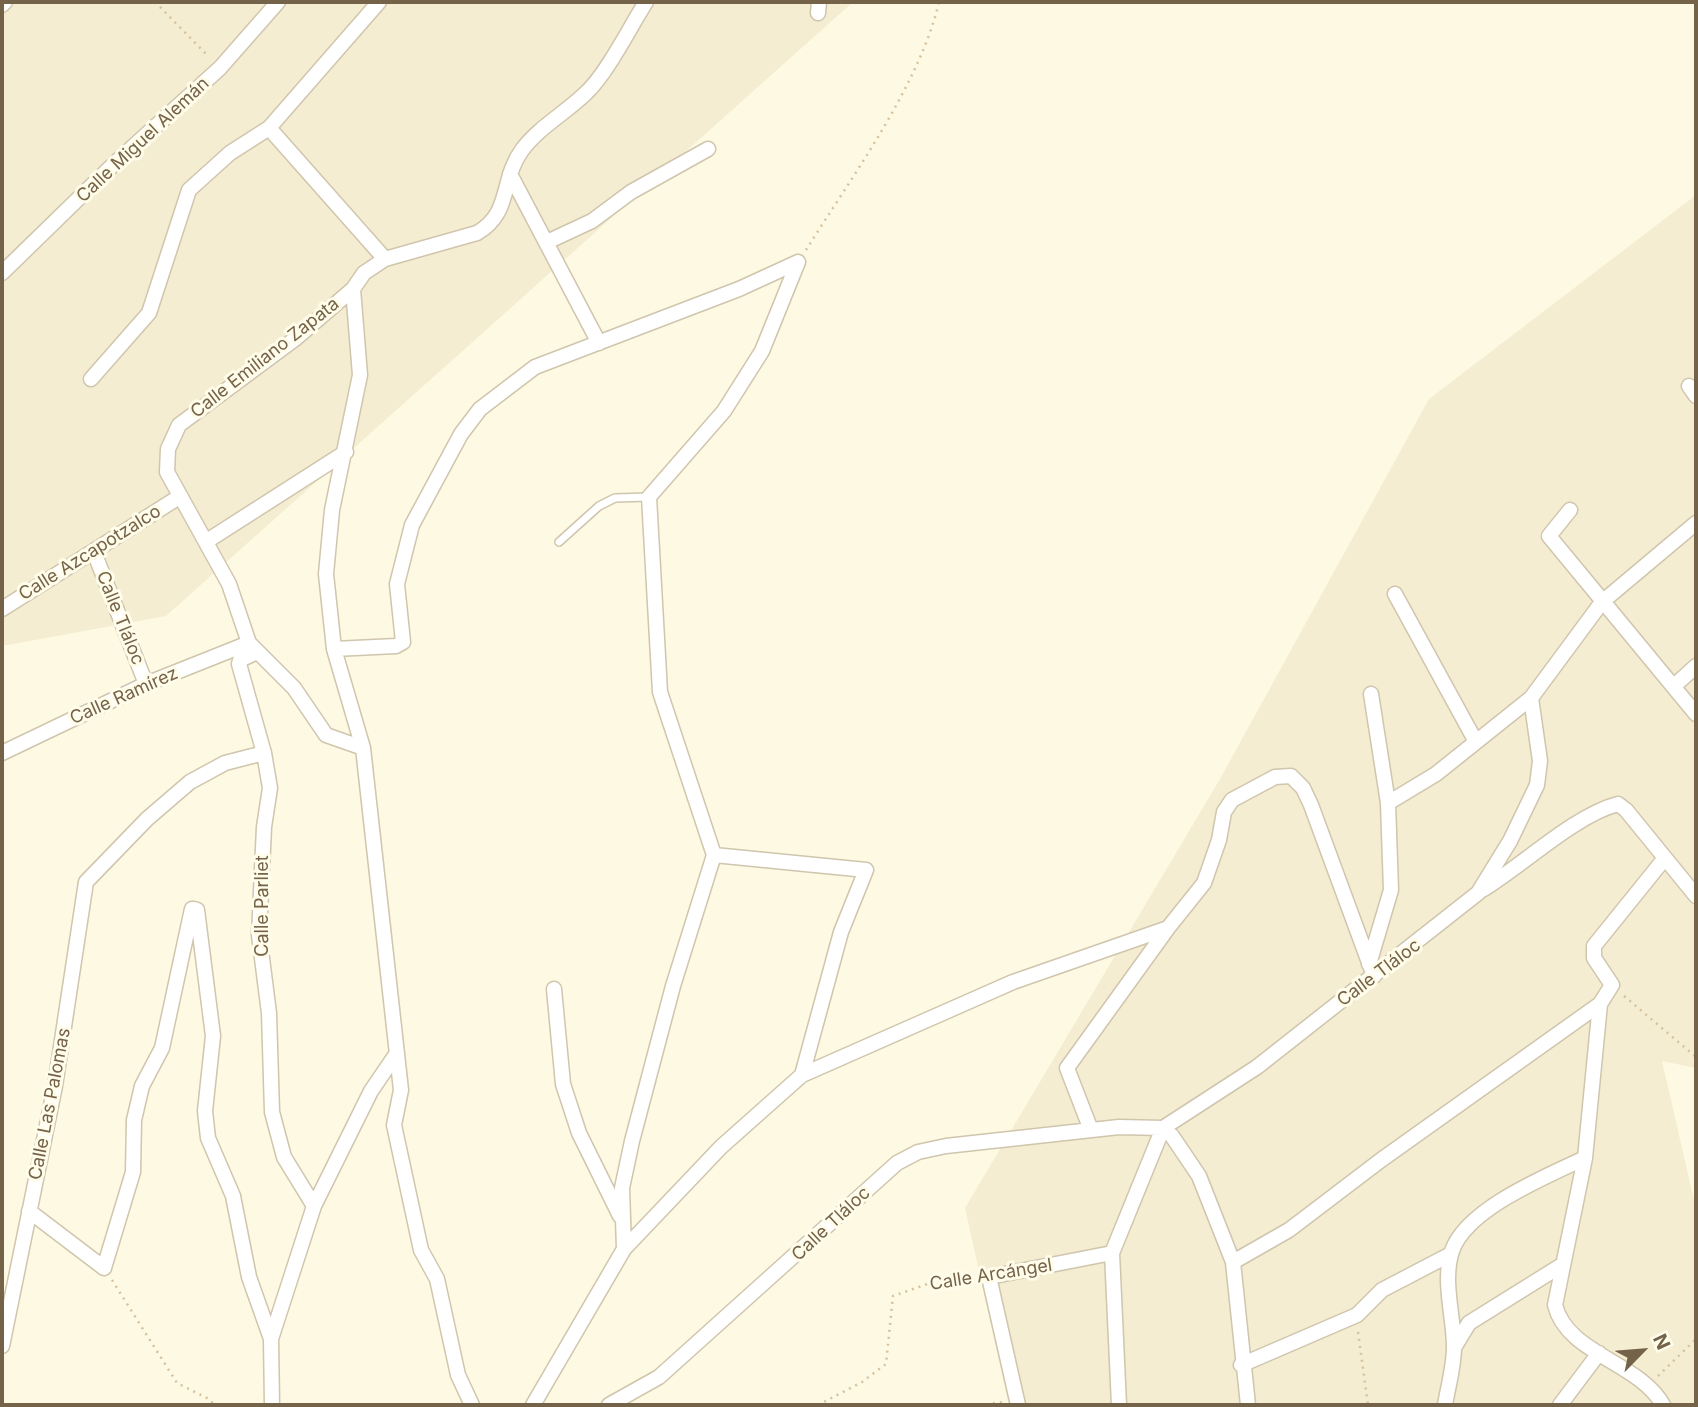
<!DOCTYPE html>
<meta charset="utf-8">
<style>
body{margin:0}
#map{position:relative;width:1698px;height:1407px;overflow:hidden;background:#fdf9e3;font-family:Inter,sans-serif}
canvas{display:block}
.frame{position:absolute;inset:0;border:4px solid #756349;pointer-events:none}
.north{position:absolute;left:1607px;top:1316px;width:70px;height:70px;-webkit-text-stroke:5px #fffcea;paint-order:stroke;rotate:65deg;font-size:19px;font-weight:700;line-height:28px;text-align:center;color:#756349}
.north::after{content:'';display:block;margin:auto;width:24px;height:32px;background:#756349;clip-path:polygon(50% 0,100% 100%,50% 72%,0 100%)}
</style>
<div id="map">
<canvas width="1698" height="1407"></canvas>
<div class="frame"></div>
<div class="north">N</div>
</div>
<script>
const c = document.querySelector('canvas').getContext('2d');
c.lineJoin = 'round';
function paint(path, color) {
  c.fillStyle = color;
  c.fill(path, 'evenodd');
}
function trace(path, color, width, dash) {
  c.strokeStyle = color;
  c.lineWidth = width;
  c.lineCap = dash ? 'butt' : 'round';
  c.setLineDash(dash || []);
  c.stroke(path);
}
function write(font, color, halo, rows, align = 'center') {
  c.font = font + ' Inter,sans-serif';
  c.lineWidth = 6;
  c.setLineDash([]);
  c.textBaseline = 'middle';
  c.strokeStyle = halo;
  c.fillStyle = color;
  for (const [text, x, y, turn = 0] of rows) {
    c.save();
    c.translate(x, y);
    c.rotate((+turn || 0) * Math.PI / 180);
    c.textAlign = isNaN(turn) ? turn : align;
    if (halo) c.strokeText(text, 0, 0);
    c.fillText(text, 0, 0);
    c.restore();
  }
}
const residential = new Path2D(`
 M2,2H853L166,616L2,646Z
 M1696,195V1068L1662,1061L1696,1209V1405H1009L965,1208L1220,779L1429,399Z`);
const path = new Path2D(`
 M155,2L208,56
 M806,250C851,178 920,84 939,2
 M1624,996L1696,1057
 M112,1280L177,1383L207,1398L215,1405
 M1358,1332L1368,1405
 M1658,1376L1696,1339
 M818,1405L862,1382L886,1364L893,1296L936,1281L973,1278
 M979,1405L1004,1402`);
const lane = new Path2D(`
 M559,542L599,506L615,498L649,497`);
const street = new Path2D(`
 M2,5L5,2
 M818,13L819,2
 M269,128L385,259
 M510,174L599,343
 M547,242L592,221L631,192L708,149
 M2,273L115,163L220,68L278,2
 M353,289L360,375L332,510L326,574L334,649L363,748L401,1090L394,1125L421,1250L437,1279L458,1375L472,1405
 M91,379L149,313L189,190L230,153L269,128L379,2
 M1689,386L1696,396
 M1570,510L1549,536L1696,714
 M207,541L346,452
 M94,552L146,684
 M1395,594L1476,742
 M2,609L179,497
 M334,649L396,646L403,642L397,584L412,525L461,434L480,409L535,367L739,289L798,262
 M257,652L240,660L239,664L264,753L270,788L264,827L259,935L269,1013L272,1112L284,1157L314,1206
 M1674,686L1696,666
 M363,748L326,735L294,688L249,643L229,584L167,472L168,449L179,425L295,339L353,289L364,273L385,259L477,233C512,213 500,180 522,150C539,127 567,112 587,92C607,73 630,27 646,2
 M2,753L146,684L249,643
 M1388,803L1436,774L1531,698
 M1482,890C1522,866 1575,815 1618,804L1626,810L1696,896
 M194,909L197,910L213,1036L205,1111L208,1138L233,1196L249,1277L271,1339
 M1369,964L1391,890L1388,803L1371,694
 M554,989L563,1084L579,1133L620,1216
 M1600,1004L1585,1158L1555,1305C1567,1354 1639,1362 1663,1405
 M802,1075L1013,982L1168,928L1204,883L1219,840L1224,812L1232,800L1275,777L1291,776L1303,788L1311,805L1374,976
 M1091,1130L1067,1068L1168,928
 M29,1211L104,1268L133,1172L134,1120L142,1086L162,1048L192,909
 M624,1249L622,1188L632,1141L673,986L714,855L660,692L649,497L724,411L762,351L798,262
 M1233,1262L1289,1230L1381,1160L1600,1004L1612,985L1594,958V946L1665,858
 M2,1346L55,1086L86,882L147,819L190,782L225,763L264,753
 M1455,1346L1469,1323L1562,1265
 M1241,1365L1357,1315L1382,1290L1451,1254
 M272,1405L271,1339L314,1206L371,1091L397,1053
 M533,1405L624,1249L721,1147L802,1075L841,932L866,870L714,855
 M609,1405L659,1377L897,1163L918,1152L946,1146L1119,1127L1163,1128L1257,1067L1478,893L1510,841L1537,785L1540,761L1531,698L1602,602L1696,523
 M1018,1405L989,1277L1112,1253
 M1119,1405L1112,1253L1163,1128L1172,1136L1199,1176L1233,1262L1248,1405
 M1445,1405C1448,1387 1454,1366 1454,1347C1454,1317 1442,1281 1452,1251C1466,1209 1547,1176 1585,1158
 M1560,1405L1599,1353`);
const streetNames = [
 ["Calle Miguel Alemán",143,140,-43],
 ["Calle Emiliano Zapata",265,358,-38],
 ["Calle Azcapotzalco",90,553,-32],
 ["Calle Tláloc",120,618,68],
 ["Calle Ramírez",124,696,-24],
 ["Calle Parliet",263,906,-90],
 ["Calle Tláloc",1379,973,-37],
 ["Calle Las Palomas",50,1104,-79],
 ["Calle Tláloc",831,1224,-43],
 ["Calle Arcángel",991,1275,-9]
];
paint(residential, '#f4edd1');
trace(lane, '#d0c5ad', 10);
trace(street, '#d0c5ad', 17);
trace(path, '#d8c29d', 2.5, [2, 5]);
trace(lane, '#fff', 7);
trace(street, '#fff', 14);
write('18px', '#756349', '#fffcea', streetNames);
</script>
